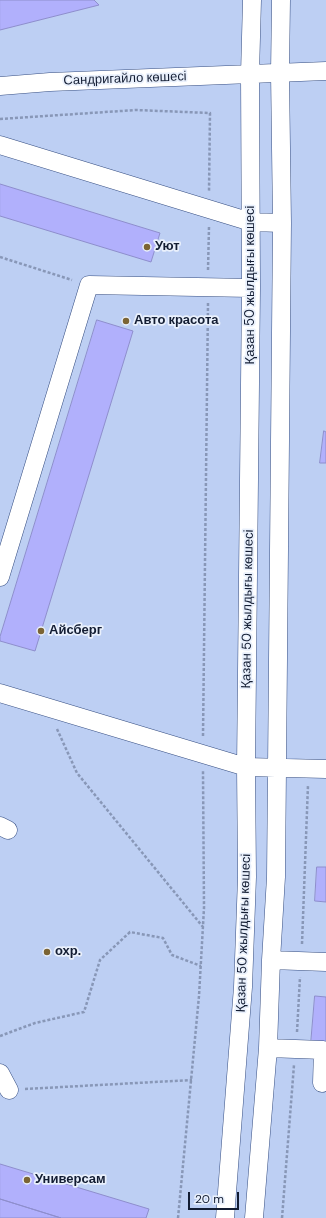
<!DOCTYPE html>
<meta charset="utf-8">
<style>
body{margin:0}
#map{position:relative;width:326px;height:1218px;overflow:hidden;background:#bdcff3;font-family:"DM Sans",sans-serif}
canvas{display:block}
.scale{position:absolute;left:188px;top:1192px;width:51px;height:18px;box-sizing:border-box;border:2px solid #131d33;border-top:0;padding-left:5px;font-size:12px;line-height:14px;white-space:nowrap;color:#131d33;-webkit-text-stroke:3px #e9f0fc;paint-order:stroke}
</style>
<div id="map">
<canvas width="326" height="1218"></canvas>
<div class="scale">20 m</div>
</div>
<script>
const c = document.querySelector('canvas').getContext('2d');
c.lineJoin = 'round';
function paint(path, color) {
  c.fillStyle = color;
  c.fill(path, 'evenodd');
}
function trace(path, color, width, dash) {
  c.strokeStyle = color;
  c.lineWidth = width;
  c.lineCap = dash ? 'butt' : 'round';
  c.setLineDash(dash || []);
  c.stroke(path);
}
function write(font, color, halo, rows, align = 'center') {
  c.font = font + ' "DM Sans",sans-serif';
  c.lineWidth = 3.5;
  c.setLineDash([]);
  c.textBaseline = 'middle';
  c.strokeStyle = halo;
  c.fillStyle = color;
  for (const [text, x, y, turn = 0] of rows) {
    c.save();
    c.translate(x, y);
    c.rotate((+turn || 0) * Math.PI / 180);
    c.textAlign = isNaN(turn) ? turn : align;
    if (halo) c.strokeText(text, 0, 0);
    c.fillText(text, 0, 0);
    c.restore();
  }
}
const building = new Path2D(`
 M0,0H94L99,5L0,30Z
 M0,184L160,233L151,262L0,216Z
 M97,320L133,331L35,651L0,641V637Z
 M324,431L326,432V463H320Z
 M317,867H326V902L315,901Z
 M315,996L326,997V1045L311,1044Z
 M0,1164L149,1209L146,1218H61L0,1199Z
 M0,1199L61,1218H0Z`);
const path = new Path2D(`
 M0,119L136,110L210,113L209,192
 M0,257L72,280
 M208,270L209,227
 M57,729L77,773L203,927
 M203,736L208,303
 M302,944L308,785
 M297,1032L300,977
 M0,1036L35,1023L84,1012L100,960L130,932L163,938L172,955L201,966
 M25,1089L192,1080
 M178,1218L199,996L204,908L203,771
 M282,1218L294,1065`);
const minor = new Path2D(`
 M0,86L50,82L326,71
 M0,145L251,222L282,223
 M0,577L89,285L251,288
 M0,693L246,767L326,769
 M0,826L8,830
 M271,960L326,962
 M268,1048L323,1050L322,1083
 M0,1073L9,1090
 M225,1218L243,987L247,877L246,767L251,288L250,74L252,0
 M254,1218L268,1048L271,960L276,877L282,223L280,73L281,0`);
const markers = [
 [147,247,4,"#7b6434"],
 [126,321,4,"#7b6434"],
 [41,631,4,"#7b6434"],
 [47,952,4,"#7b6434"],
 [27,1180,4,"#7b6434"]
];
const streetNames = [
 ["Сандригайло көшесі",125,79,-2],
 ["Қазан 50 жылдығы көшесі",251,285,-90],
 ["Қазан 50 жылдығы көшесі",248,609,-89],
 ["Қазан 50 жылдығы көшесі",244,933,-88]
];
const poiNames = [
 ["Уют",155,247],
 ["Авто красота",134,321],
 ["Айсберг",49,631],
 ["охр.",55,952],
 ["Универсам",35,1180]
];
paint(building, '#b1b0fc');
trace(building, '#8e8ecc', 1);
trace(minor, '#364e82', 19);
trace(path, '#8897b7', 2.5, [3, 2]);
trace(minor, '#fff', 18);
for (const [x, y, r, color] of markers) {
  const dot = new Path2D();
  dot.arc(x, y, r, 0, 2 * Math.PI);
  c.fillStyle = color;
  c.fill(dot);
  trace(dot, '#e9f0fc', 1.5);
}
write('13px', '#131d33', '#e9f0fc', streetNames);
write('bold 13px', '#131d33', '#e9f0fc', poiNames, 'left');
</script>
